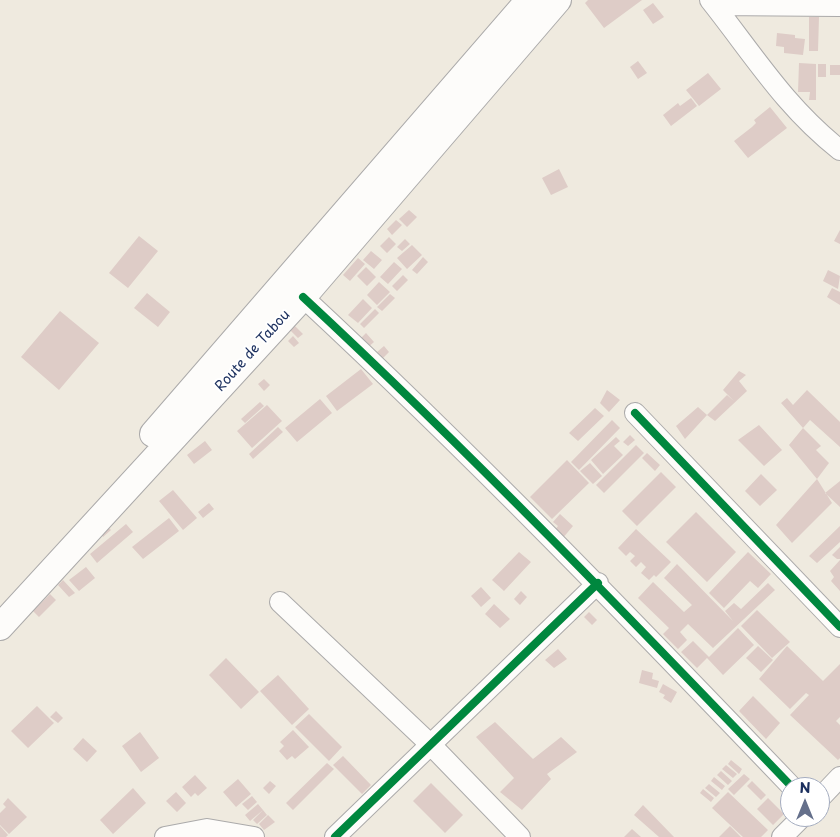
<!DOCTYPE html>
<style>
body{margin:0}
#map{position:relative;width:840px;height:837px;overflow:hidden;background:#efeadf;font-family:"Playpen Sans",sans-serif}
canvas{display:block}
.north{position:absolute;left:780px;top:777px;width:50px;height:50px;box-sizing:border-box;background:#fff;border:1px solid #a4acbf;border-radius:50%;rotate:0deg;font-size:14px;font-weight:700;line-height:20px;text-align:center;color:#1b2f5e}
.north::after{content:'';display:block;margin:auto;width:18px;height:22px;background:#65708b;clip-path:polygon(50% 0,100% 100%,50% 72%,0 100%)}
</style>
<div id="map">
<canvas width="840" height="837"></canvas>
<div class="north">N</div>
</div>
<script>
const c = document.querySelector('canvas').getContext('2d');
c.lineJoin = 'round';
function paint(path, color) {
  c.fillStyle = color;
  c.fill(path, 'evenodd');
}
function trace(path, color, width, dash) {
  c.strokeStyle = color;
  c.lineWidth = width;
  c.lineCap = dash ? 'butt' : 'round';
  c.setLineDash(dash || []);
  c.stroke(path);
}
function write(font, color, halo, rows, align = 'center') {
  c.font = font + ' "Playpen Sans",sans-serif';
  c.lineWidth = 4;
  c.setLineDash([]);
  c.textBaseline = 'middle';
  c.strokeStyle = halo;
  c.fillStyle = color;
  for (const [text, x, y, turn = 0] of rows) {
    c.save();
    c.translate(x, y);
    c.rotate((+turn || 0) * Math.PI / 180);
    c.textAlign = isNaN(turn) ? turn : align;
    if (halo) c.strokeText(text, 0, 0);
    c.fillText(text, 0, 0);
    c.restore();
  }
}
const building = new Path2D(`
 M588,0H642L604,28L585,3Z
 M653,3L664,17L653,24L643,10Z
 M809,17H819L818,51H809Z
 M777,33L795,35V38L805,39L803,55L784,53V47L776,46Z
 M638,61L647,73L638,79L630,67Z
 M799,63L816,64V100H809L810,92H798Z
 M818,64H826V77H818Z
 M830,65H840V75H830Z
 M708,73L721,89L699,106L686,90Z
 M691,98L697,106L671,126L663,115L678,103L680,106Z
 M770,107L787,128L748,158L734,141L752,127L756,123L754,120Z
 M559,169L568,187L551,195L542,178Z
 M409,210L417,217L407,227L399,219Z
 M396,220L402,225L392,235L387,229Z
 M840,230V244L834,241Z
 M139,236L158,251L128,288L109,273Z
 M389,237L396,244L387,253L380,246Z
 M405,239L410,244L402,251L397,247Z
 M412,245L422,255L407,269L397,258Z
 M371,251L382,260L374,269L363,260Z
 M423,257L428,262L417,274L412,270Z
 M358,258L365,264L350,281L343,275Z
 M394,262L402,269L388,284L380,277Z
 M366,267L376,277L367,286L357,276Z
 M828,270L840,276L838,289L823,281Z
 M403,275L408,280L397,291L392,286Z
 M379,282L390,292L377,305L367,295Z
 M832,288L840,292V305L827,297Z
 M147,293L170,312L158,327L134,308Z
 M390,294L395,298L382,311L377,307Z
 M363,299L372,308L358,323L348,315Z
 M375,309L379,313L364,328L360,324Z
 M60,311L99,343L59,390L21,357Z
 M294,325L303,334L298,338L289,329Z
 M366,333L374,342L366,349L359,340Z
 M293,336L299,343L294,347L288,341Z
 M384,346L389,352L383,358L377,352Z
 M361,369L373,384L337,411L326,396Z
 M739,371L746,375L739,381L747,391L715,421L707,415L727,395L734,401L723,390Z
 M264,379L270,385L264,391L258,384Z
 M607,390L620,400L609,412L600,403Z
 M807,390L840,422V447L810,420L803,428L781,403L787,398L793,405Z
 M320,399L332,413L297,442L285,428Z
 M260,402L264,406L245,423L241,419Z
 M267,405L282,421L252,448L237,431Z
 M698,407L707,415L685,439L676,426Z
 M595,408L604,416L578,441L569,433Z
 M612,420L620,428L579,470L571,462Z
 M759,425L782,450L764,466L738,440Z
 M278,427L283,432L253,459L249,454Z
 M803,428L821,446L816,450L829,463L817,479L789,445Z
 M630,435L635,440L628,446L623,442Z
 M616,437L620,441L614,446L623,455L603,474L591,460Z
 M205,441L212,450L194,464L187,455Z
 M636,445L644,453L604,493L596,485Z
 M647,453L660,465L655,471L642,458Z
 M567,460L589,483L552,519L530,497Z
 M590,463L602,476L593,484L580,471Z
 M661,472L676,487L637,526L622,511Z
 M761,474L777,490L760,506L745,491Z
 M817,479L832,503L792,543L776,525Z
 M840,481V507L825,493Z
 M173,490L197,518L183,530L159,501Z
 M209,503L214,509L203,518L198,512Z
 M696,512L736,552L707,582L666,542Z
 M560,514L573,526L562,539L554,531L558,526L553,522Z
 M169,518L179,531L143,559L132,547Z
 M105,524L111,530L103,537L98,530Z
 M126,524L133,532L97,563L90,554Z
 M840,526V542L817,563L809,556Z
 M636,529L671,562L656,577L654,575L649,580L641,573L646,567L641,562L636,567L630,561L635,556L630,552L626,556L618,548Z
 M840,547V559H837L832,555Z
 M519,552L531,562L504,591L492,580Z
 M748,552L771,574L758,588L750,581L724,608L709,593Z
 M840,560V591L831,581L834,577L830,571Z
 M677,564L733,621L725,611L734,603L741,609L768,583L775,590L713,648L688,624L680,632L687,640L678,649L663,634L669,628L638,598L653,582L684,612L692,605L664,578Z
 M86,567L95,578L79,591L69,580Z
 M63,580L75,593L69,597L58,585Z
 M481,587L491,598L481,607L471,596Z
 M521,591L527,597L520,605L514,599Z
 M50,594L56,600L39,617L33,611Z
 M494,604L510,619L500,628L485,614Z
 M757,610L790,642L772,658L741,626Z
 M589,612L597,620L592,625L584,617Z
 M738,628L754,645L723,675L707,658L697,668L681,652L693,641L709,657Z
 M758,646L773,660L761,672L746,658Z
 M787,646L823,681L840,664V717L836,721L840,725V758L838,760L790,715L809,695L806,693L790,709L759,679Z
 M558,649L567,659L554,668L545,660Z
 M226,658L259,692L241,709L209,675Z
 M642,670L653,673L652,679L659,681L657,688L639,683Z
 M278,675L309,709L292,725L260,691Z
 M663,684L677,692L671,703L663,698L665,695L659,692Z
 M753,696L780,723L766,739L739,711Z
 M37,706L54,723L28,748L11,731Z
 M56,711L63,718L58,723L50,717Z
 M309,714L342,747L329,761L295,727Z
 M495,722L533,759L561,737L577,752L547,774L551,779L522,810L500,792L514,778L476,737Z
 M293,730L309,747L295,759L292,756L287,760L279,751L284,746L280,742Z
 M140,732L159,758L141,772L122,746Z
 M83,738L97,751L87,762L73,749Z
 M343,756L371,785L362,794L333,765Z
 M731,760L742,769L739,774L728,764Z
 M327,763L334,769L293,810L286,803Z
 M726,765L737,774L733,778L722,769Z
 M721,771L732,781L728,785L717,775Z
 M744,774L750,779L734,795L728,789Z
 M195,775L207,788L198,796L195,793L191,797L182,787Z
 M714,777L725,786L722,790L711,781Z
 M238,779L251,794L236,807L223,792Z
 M270,781L276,786L269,794L263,788Z
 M752,781L766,795L761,800L747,786Z
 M431,783L463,815L445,833L413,801Z
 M709,784L720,793L716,797L705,788Z
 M133,788L146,803L113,834L100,820Z
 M703,789L714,798L711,802L700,793Z
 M176,792L186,803L177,812L166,801Z
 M728,792L768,830L761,837H743L712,808Z
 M252,796L257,802L248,810L242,804Z
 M8,798L27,817L9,834L0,825V813L6,807L3,804Z
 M768,798L784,814L773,825L757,809Z
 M258,804L263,810L250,821L245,815Z
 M643,805L674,837H659L634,815Z
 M263,810L267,815L257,824L253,820Z
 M268,815L275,822L264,830L259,824Z
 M0,826L8,835L6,837H0Z
 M730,826L741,837H719Z
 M632,829L641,837H624Z`);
const minor = new Path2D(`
 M710,0C753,54 785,107 840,150
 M715,5L840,6
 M303,297C472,454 632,620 792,787
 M635,413L840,627
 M280,602L431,745L520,837
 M820,798L840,777
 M165,837L207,829L254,837
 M335,837L598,583
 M782,837L802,817`);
const major = new Path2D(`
 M153,434L529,0
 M0,627L303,297L558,0`);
const cycleway = new Path2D(`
 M303,297C472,454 632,620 792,787
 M635,413L840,627
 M335,837L598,583`);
const streetNames = [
 ["Route de Tabou",253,351,-48]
];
paint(building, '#deccc7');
trace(minor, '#abaaaa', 22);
trace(major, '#abaaaa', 28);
trace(minor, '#fdfcfa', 20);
trace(major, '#fdfcfa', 26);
trace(cycleway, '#00873e', 8);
write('14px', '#1b2f5e', '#fff', streetNames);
</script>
